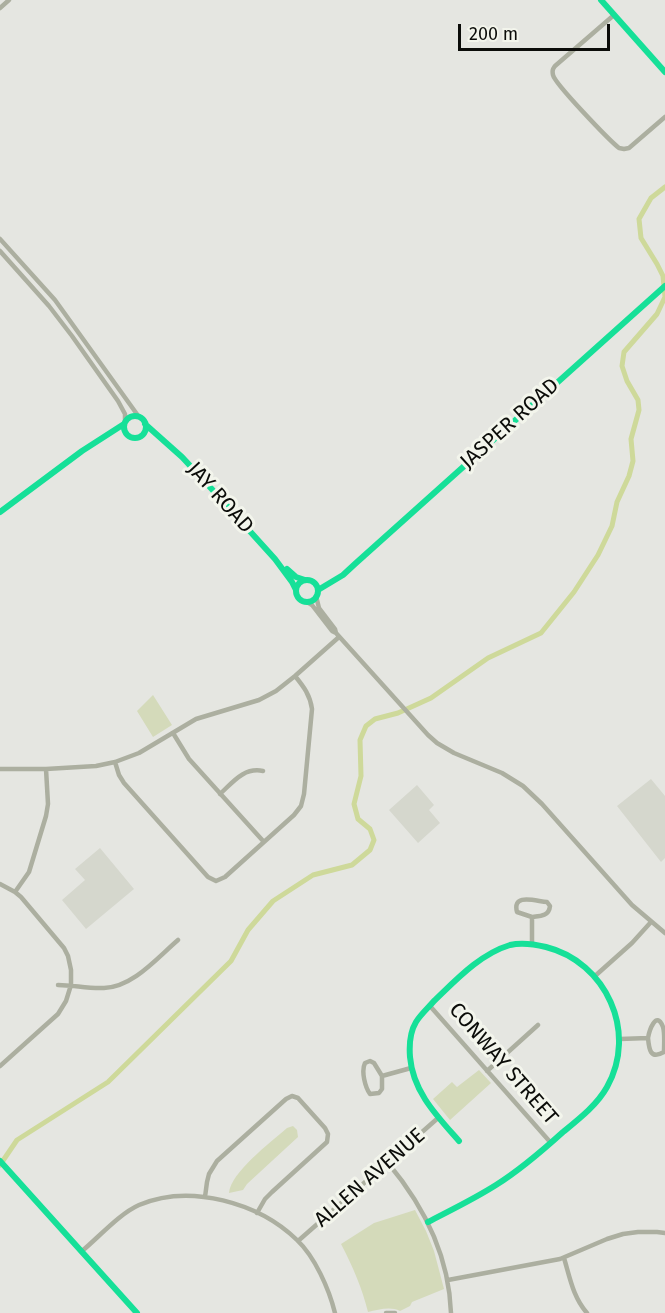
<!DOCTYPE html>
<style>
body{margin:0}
#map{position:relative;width:665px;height:1313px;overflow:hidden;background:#e5e6e1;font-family:"Fira Sans",sans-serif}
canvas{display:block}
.scale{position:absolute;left:458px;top:24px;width:152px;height:27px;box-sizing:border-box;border:3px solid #0b0c09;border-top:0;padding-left:8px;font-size:18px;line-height:21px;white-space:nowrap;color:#0b0c09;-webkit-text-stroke:4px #f3f5ec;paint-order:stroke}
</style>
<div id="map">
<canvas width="665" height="1313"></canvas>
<div class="scale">200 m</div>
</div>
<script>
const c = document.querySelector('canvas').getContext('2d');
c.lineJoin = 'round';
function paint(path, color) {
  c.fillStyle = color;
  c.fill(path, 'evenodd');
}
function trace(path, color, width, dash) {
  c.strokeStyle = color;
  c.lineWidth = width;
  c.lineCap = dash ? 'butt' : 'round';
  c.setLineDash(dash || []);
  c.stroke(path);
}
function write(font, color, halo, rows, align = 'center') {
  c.font = font + ' "Fira Sans",sans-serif';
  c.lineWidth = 6;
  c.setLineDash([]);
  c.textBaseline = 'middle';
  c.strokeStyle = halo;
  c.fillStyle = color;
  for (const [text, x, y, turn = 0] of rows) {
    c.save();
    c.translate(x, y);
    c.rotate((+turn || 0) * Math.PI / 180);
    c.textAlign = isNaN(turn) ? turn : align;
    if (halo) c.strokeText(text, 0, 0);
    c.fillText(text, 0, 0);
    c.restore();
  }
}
const built = new Path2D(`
 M651,779L665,796V858L661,862L617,806Z
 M417,785L434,805L429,810L440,823L418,843L389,810Z
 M100,848L134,889L86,929L62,900L85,880L75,869Z`);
const green = new Path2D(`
 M153,695L172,725L153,737L137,711Z
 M479,1070L491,1083L450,1120L433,1099L452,1082L457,1087Z
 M293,1126L297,1130L298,1137L247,1184L243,1190L229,1193C231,1172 270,1143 287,1128Z
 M415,1210L426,1231L434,1251L444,1289L412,1302L410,1306L400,1311C390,1306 378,1310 368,1312C362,1288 353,1267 341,1244L374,1223Z`);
const canal = new Path2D(`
 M0,1165L17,1140L108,1082L231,961L248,930L273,901L313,875L352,865L370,850L374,840L370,829L358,819L354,804L361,776L360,740L366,726L375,719L398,713L431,698L488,658L541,633L574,592L598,555L612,526L617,502L629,476L633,461L631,439L639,410L638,400L627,381L622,366L624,352L657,314L665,297L663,276L657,264L641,238L639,219L651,198L665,187`);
const street = new Path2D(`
 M0,8L9,0
 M614,15L555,66C553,69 552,70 553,75C555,84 609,140 619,148L624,149L629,148L665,117
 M0,239L55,300L139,417
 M0,251L49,306L72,336L118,401L125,414V421
 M316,596L319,608L335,629L336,633
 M307,602L312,605L332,631L336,633L428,735L437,743L454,753L502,773L523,786L542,804L632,905L665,933
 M173,733L189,759L264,842
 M115,762L119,775L124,783L208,877L216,881L225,877L294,815L301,806L304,794L312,709C310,695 304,687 295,676
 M0,769H46L96,766L115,762L139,753L196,719L259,700L276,691L295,676L339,637
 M220,794C233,782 244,767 263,771
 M0,884L15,892L21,897L64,948L68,956L71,970V985L66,1001L58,1014L0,1066
 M15,892L29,872L46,816L48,804L46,769
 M532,943V917C541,916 549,916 550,906L547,902C535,901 512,893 517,912L532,917
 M595,976L632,943L651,922
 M58,985C73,985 89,989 104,988C133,987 157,958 178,940
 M430,1006L551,1143
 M620,1039L648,1038C649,1049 650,1060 664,1052C664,1044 665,1034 663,1027C656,1009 649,1032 648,1038
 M487,1071L538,1025
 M382,1076V1089L379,1093L370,1094C365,1087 361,1071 365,1063L370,1061L374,1063L382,1076L411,1068
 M388,1163C424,1206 449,1256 451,1313
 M205,1197L207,1182L209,1174L217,1161L286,1099L292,1096L298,1098L325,1128L328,1134L327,1142L272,1192L265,1199L257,1213
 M298,1241L438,1118
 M82,1251C99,1237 119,1214 139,1205C190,1183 259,1203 297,1240C315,1257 329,1289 335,1313
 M564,1258C570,1278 573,1297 587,1313
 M448,1280L560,1259L607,1239L623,1234L638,1232H657L665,1233
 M386,1313H395`);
const fast = new Path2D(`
 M601,0L665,72
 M124 427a11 11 0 1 1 22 0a11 11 0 1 1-22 0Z
 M145,424L182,457L209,486L275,559L292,582L296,590
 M0,512L82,451L124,424
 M287,569L296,577L305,580
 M296 591a11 11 0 1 1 22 0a11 11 0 1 1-22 0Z
 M318,590L343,575L356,563L665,286
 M0,1161L137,1313
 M428,1222C451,1210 474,1199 496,1185C520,1170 542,1151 563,1132C579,1119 597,1105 607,1087C638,1032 606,962 546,947C534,944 522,942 510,945C480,954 456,980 434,1001C428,1008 421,1014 416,1022C410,1032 409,1044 410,1057C413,1092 437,1116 459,1141`);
const streetNames = [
 ["JASPER ROAD",510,424,-42],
 ["JAY ROAD",220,498,48],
 ["CONWAY STREET",503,1064,49],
 ["ALLEN AVENUE",370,1178,-41]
];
paint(built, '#d5d7cd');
paint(green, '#d4daba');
trace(canal, '#ced99a', 5);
trace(street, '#acafa0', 4.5);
trace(fast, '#16e098', 6);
write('21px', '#0b0c09', '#f3f5ec', streetNames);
</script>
